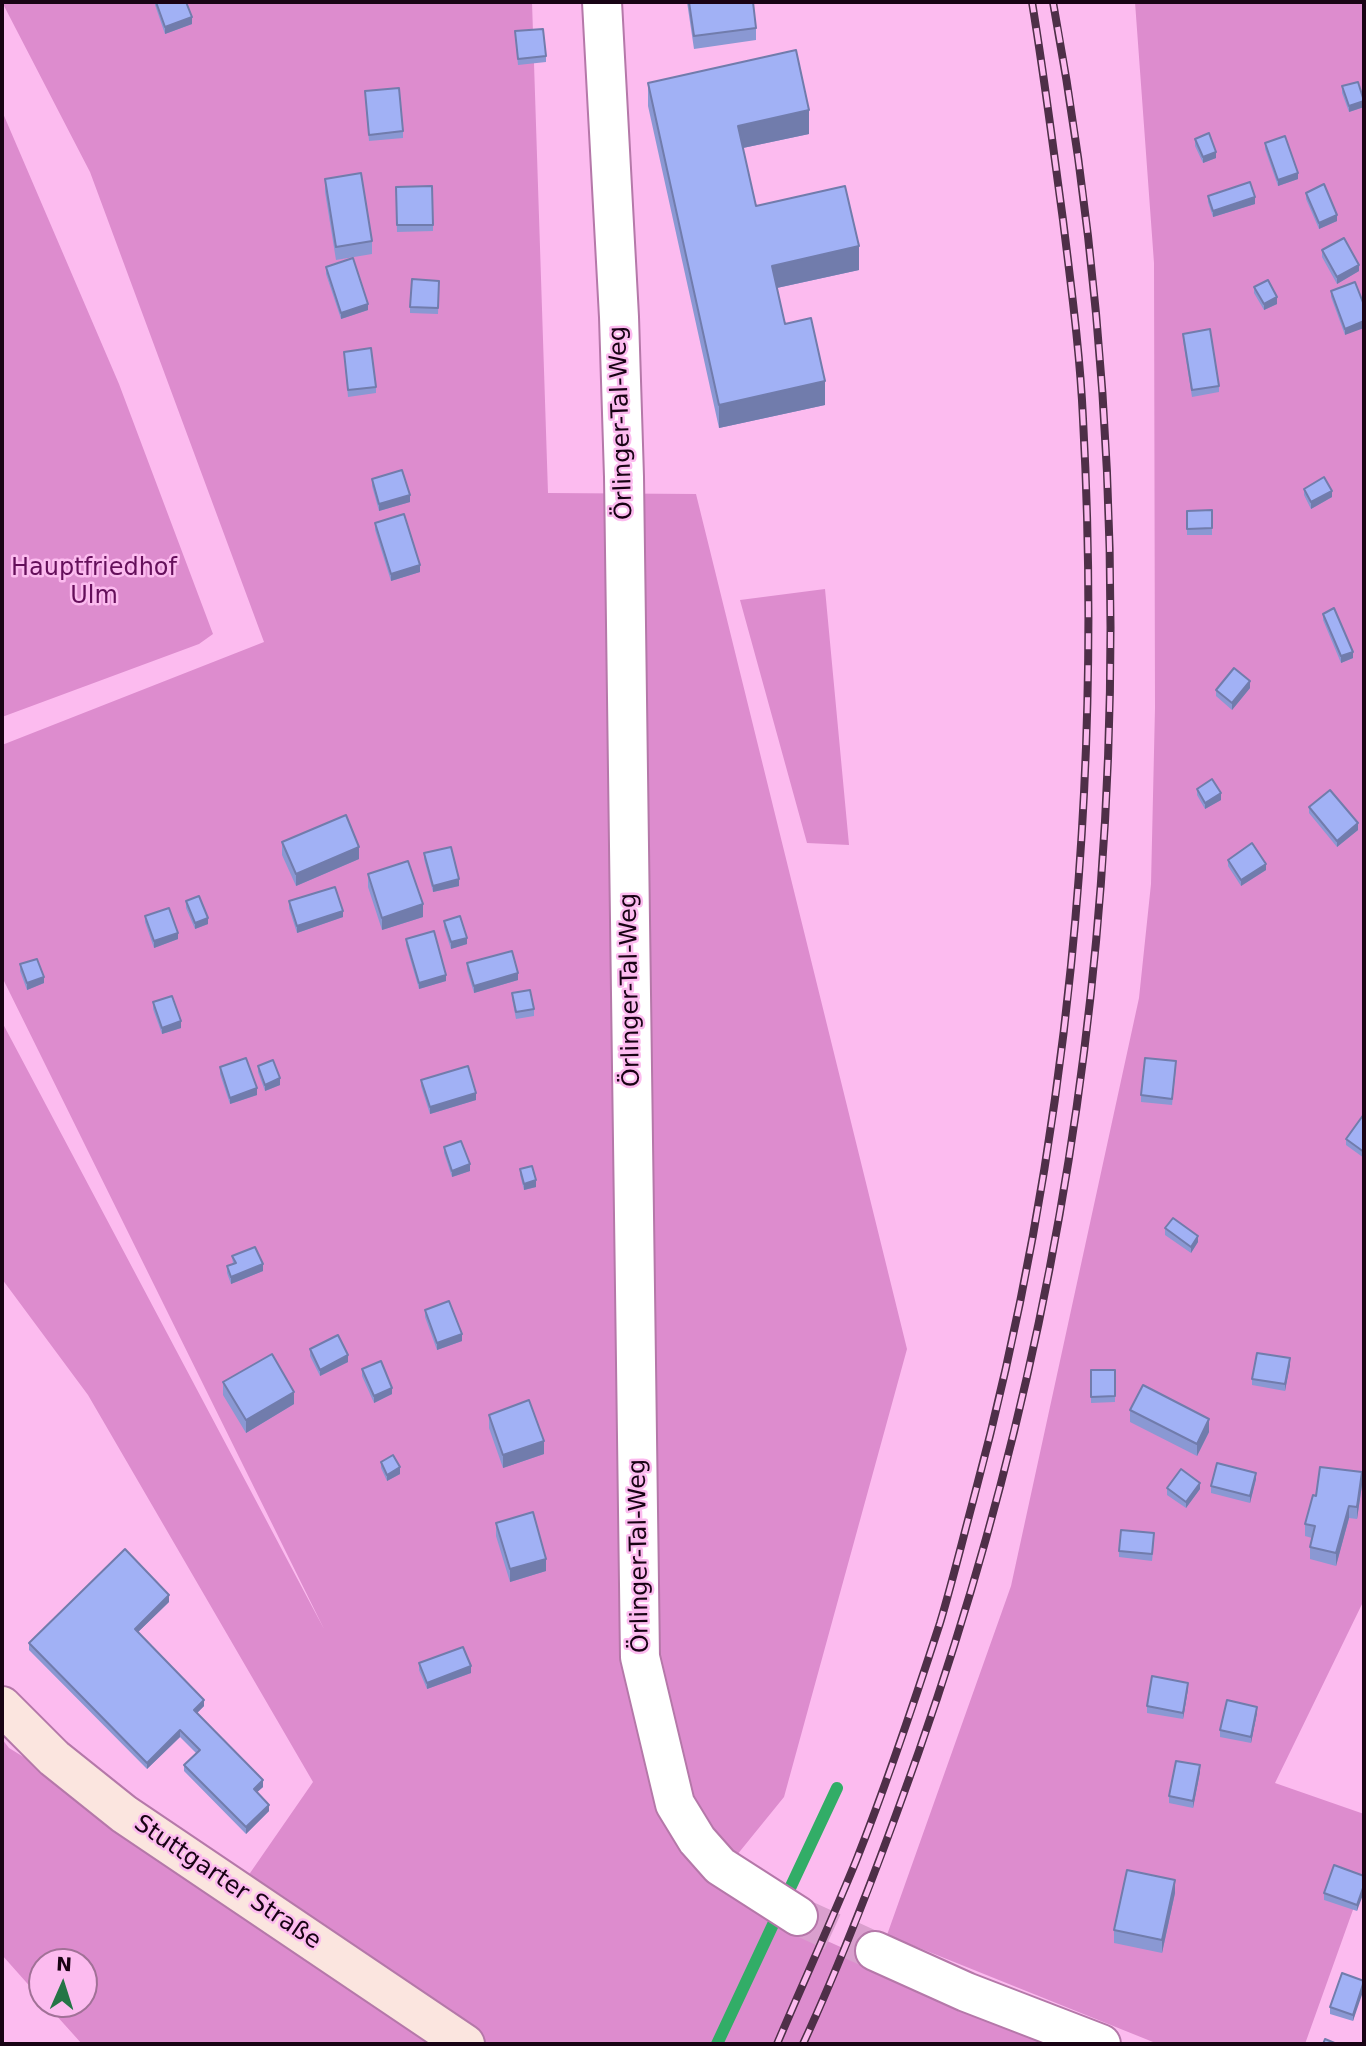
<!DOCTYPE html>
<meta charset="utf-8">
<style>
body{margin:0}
#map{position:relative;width:1366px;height:2046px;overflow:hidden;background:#fcbbef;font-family:"DejaVu Sans",sans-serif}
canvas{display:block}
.frame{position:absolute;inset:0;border:4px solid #180314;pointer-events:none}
.north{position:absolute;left:28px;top:1948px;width:70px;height:70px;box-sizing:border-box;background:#fcbbef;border:2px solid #a17197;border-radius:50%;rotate:3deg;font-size:19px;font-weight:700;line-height:28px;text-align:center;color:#180314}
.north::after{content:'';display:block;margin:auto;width:24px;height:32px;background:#257546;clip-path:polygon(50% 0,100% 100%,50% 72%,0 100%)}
</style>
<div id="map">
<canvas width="1366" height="2046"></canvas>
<div class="frame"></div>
<div class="north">N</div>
</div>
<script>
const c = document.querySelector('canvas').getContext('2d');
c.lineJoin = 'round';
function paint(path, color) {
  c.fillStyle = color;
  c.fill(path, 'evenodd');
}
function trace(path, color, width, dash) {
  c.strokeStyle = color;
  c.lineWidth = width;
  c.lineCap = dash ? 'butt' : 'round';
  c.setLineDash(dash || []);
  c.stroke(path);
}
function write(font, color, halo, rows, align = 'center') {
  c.font = font + ' "DejaVu Sans",sans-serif';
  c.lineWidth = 5;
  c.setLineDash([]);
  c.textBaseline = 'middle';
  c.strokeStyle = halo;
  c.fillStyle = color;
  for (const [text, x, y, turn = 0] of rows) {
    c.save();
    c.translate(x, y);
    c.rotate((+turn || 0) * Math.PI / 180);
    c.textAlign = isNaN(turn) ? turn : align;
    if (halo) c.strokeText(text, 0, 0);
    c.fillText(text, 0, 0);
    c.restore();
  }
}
const green = new Path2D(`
 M2,2H532L548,493L696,494L907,1349L784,1797L715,1882C826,1949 957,1995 1077,2044H82L46,2004H84V1962H42V2000L2,1955V1739L9,1748L239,1889L313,1782L88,1395L2,1279V1022L324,1629L2,977V745L264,642L90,172Z
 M1135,2H1364V1492L1362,1515L1364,1516V1600L1275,1783L1364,1814V1879L1305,2044H1158L887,1935L1011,1586L1139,998L1151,884L1155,708L1154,263Z
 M2,111L119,384L213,634L199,644L2,717Z
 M825,589L849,845L807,843L740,600Z`);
const stream = new Path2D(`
 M717,2044L837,1788`);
const minorTunnel = new Path2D(`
 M798,1916L875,1951`);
const minor = new Path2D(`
 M602,2L619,317L624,477L640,1657L675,1804L697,1840L720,1866L798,1916
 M875,1951L966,1992L1101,2044`);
const secondary = new Path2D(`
 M2,1706L54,1758L124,1814L465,2044`);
const rail = new Path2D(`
 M777,2044C803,1983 831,1922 856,1861C887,1783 914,1703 940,1623C952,1583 962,1542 973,1501C1068,1149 1103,783 1083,419C1080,352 1071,286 1063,220C1053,147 1044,74 1032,2
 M803,2044C847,1949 884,1850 919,1751C1117,1188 1161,589 1053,2`);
const wall = new Path2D(`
 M155,2H186L192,24L165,34L155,5Z
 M687,2H753L756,28V40L694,49Z
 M515,31L546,56V62L518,65Z
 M648,83L809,134L743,148L756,206L859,270L777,288L785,324L825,405L719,428L648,106Z
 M1342,86L1364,100V107L1349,112L1342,93Z
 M365,91L403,131V138L369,141Z
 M1195,139L1216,158L1203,163L1195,146Z
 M1265,143L1298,179L1278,186L1265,149Z
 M325,179L372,241V254L336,260L325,192Z
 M396,187L433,225V231L397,232Z
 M1306,193L1337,221L1319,229L1306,199Z
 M1208,196L1255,204L1213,217L1208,202Z
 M1322,250L1359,271L1337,284L1322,257Z
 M326,267L368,310L341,319L326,274Z
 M439,281L438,314L410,313V307Z
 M1355,282L1345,335L1331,297V291Z
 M1254,287L1277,304L1264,310L1254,293Z
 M1183,334L1219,386V392L1192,397L1183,340Z
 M344,352L376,387V393L348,397Z
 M372,479L410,502L379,511L372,486Z
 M1304,489L1332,497L1311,509L1304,495Z
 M1212,510V535H1187V511Z
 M375,523L420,572L391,581L375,530Z
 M1323,614L1353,658L1341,663L1323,620Z
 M1250,688L1232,710L1216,696V690Z
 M1197,789L1221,800L1205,809L1197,795Z
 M1309,807L1358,830L1337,847L1309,813Z
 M282,842L359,859L296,886L282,855Z
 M424,853L459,886L433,892L424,859Z
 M1228,860L1266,870L1241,886L1228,866Z
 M368,874L423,917L382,930L368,887Z
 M186,901L208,924L195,929L186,908Z
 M289,901L343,917L297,933L289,908Z
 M145,916L178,939L154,948L145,922Z
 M444,921L467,944L451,949L444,927Z
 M406,939L446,981L419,989L406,945Z
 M467,963L518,980L474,993L467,970Z
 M20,964L44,983L27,990L20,971Z
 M512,993L534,1009V1016L516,1019L512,999Z
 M153,1002L181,1028L162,1034L153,1009Z
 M258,1066L280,1085L265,1091L258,1072Z
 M220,1067L257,1095L230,1104L220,1074Z
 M1176,1068L1172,1105L1141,1102V1095Z
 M421,1080L476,1100L430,1114L421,1086Z
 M1364,1114V1158L1346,1145V1139Z
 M444,1147L470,1171L452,1177L444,1153Z
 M520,1169L536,1187L524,1190L520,1175Z
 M1165,1228L1198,1242L1191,1253L1165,1235Z
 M232,1256L263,1271L231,1284L227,1273V1266L233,1264Z
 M425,1310L462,1341L437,1350L425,1317Z
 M310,1349L348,1362L320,1376L310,1356Z
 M1290,1365L1285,1391L1252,1385V1379Z
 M362,1369L392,1394L374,1403L362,1376Z
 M1091,1370H1115V1402L1091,1403Z
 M223,1382L294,1404L246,1433L223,1395Z
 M1130,1410L1209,1432L1197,1456L1130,1422Z
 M489,1415L544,1454L503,1468L489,1428Z
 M381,1462L400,1474L387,1481L381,1468Z
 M1256,1479L1250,1503L1211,1493V1486Z
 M1362,1485L1357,1519L1349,1518L1336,1566L1310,1559V1547L1312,1538L1305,1536V1524L1316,1496Z
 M1167,1488L1200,1489L1186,1508L1167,1495Z
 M496,1523L546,1571L510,1582L496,1536Z
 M1154,1540L1152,1561L1119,1557V1551Z
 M169,1602L138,1632L204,1706L197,1713L263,1787L257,1792L269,1811L246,1834L184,1771V1765L196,1753L180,1737L147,1769L29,1650V1643Z
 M419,1663L471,1673L427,1689L419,1670Z
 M1188,1689L1183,1719L1147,1713V1706Z
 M1257,1713L1251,1743L1220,1737V1730Z
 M1200,1772L1193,1808L1169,1803V1796Z
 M1364,1876L1357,1911L1324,1900V1893Z
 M1175,1893L1162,1953L1114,1943V1930Z
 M1364,1981L1353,2021L1330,2014V2007Z`);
const shadedWall = new Path2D(`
 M192,17V24L165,34V27Z
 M1364,101V107L1349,112V106Z
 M809,110V134L738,149V126Z
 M1216,152V158L1203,163V157Z
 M1298,173V179L1278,186V180Z
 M1255,197V204L1213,217V211Z
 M1337,215V221L1319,229V223Z
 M859,246V270L772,289V266Z
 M1359,265V271L1337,284V277Z
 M1277,297V304L1264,310V304Z
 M368,304V310L341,319V313Z
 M1364,321V328L1345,335V329Z
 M825,381V405L719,428V405Z
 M1332,491V497L1311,509V502Z
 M410,495V502L379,511V504Z
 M420,565V572L391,581V574Z
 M1353,652V658L1341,663V656Z
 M1250,681V688L1232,710V703Z
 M1221,793V800L1205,809V803Z
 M1358,823V830L1337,847V841Z
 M359,847V859L296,886V874Z
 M1266,864V870L1241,886V880Z
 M459,879V886L433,892V886Z
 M423,904V917L382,930V918Z
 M343,911V917L297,933V926Z
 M208,918V924L195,929V923Z
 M178,933V939L154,948V941Z
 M467,938V944L451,949V942Z
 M518,973V980L474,993V986Z
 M446,975V981L419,989V983Z
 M44,977V983L27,990V983Z
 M181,1021V1028L162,1034V1028Z
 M280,1078V1085L265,1091V1085Z
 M257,1088V1095L230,1104V1098Z
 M476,1093V1100L430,1114V1107Z
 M470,1164V1171L452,1177V1171Z
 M536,1180V1187L524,1190V1184Z
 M1198,1236V1242L1191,1253V1247Z
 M263,1264V1271L231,1284V1277Z
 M462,1334V1341L437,1350V1343Z
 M348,1355V1362L320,1376V1370Z
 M1290,1358V1365L1285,1391V1384Z
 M392,1388V1394L374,1403V1396Z
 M294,1392V1404L246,1433V1420Z
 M1209,1419V1432L1197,1456V1444Z
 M544,1441V1454L503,1468V1455Z
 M400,1467V1474L387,1481V1475Z
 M1362,1472V1485L1357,1519V1507Z
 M1256,1473V1479L1250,1503V1496Z
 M1200,1483V1489L1186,1508V1502Z
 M1349,1506V1518L1336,1566V1553Z
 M546,1559V1571L510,1582V1569Z
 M169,1595V1602L135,1635V1629Z
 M471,1666V1673L427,1689V1683Z
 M1188,1683V1689L1183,1719V1713Z
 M204,1700V1706L194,1716V1710Z
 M1257,1707V1713L1251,1743V1737Z
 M180,1730V1737L147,1769V1763Z
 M1200,1765V1772L1193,1808V1801Z
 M263,1780V1787L254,1795V1789Z
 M269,1805V1811L246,1834V1827Z
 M1175,1880V1893L1162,1953V1940Z
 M1364,1885V1892L1357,1911V1905Z
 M1364,1982V1989L1353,2021V2015Z`);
const building = new Path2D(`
 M156,2H186L192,17L165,27Z
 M689,2H753L756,28L694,36Z
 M543,29L546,56L518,59L515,31Z
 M796,50L809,110L738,126L756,206L845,186L859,246L772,266L785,324L811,318L825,381L719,405L648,83Z
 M1358,82L1364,101L1349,106L1342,86Z
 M399,88L403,131L369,135L365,91Z
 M1209,133L1216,152L1203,157L1195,139Z
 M1285,136L1298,173L1278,180L1265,143Z
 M361,173L372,241L336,247L325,179Z
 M1250,182L1255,197L1213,211L1208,196Z
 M1324,184L1337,215L1319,223L1306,193Z
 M432,186L433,225H397L396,187Z
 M1344,238L1359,265L1337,277L1322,250Z
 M353,258L368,304L341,313L326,267Z
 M412,279L439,281L438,308L410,307Z
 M1268,280L1277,297L1264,304L1254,287Z
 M1355,282L1364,305V321L1345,329L1331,291Z
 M1210,329L1219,386L1192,390L1183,334Z
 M371,348L376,387L348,390L344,352Z
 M402,470L410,495L379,504L372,479Z
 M1324,477L1332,491L1311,502L1304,489Z
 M1212,510V528L1187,529V511Z
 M404,514L420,565L391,574L375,523Z
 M1334,608L1353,652L1341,656L1323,614Z
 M1234,668L1250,681L1232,703L1216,690Z
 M1212,779L1221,793L1205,803L1197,789Z
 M1330,790L1358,823L1337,841L1309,807Z
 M346,815L359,847L296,874L282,842Z
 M1252,843L1266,864L1241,880L1228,860Z
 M451,847L459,879L433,886L424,853Z
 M408,861L423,904L382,918L368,874Z
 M335,887L343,911L297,926L289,901Z
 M199,896L208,918L195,923L186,901Z
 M169,908L178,933L154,941L145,916Z
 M460,916L467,938L451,942L444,921Z
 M434,931L446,975L419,983L406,939Z
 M512,951L518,973L474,986L467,963Z
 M37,959L44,977L27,983L20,964Z
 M530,990L534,1009L516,1012L512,993Z
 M172,996L181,1021L162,1028L153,1002Z
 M246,1058L257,1088L230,1098L220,1067Z
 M1145,1058L1176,1061L1172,1099L1141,1095Z
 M273,1060L280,1078L265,1085L258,1066Z
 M468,1066L476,1093L430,1107L421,1080Z
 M1364,1114V1152L1346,1139Z
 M461,1141L470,1164L452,1171L444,1147Z
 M532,1166L536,1180L524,1184L520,1169Z
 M1173,1218L1198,1236L1191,1247L1165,1228Z
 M255,1247L263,1264L231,1277L227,1266L236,1263L232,1256Z
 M449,1301L462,1334L437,1343L425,1310Z
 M338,1335L348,1355L320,1370L310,1349Z
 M1257,1353L1290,1358L1285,1384L1252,1379Z
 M272,1354L294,1392L246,1420L223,1382Z
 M381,1361L392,1388L374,1396L362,1369Z
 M1091,1370H1115V1396L1091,1397Z
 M1143,1385L1209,1419L1197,1444L1130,1410Z
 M529,1400L544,1441L503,1455L489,1415Z
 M393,1455L400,1467L387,1475L381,1462Z
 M1217,1463L1256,1473L1250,1496L1211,1486Z
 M1320,1467L1362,1472L1357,1507L1349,1506L1336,1553L1310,1547L1315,1526L1305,1524L1313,1495L1316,1496Z
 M1181,1469L1200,1483L1186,1502L1167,1488Z
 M533,1512L546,1559L510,1569L496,1523Z
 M1121,1530L1154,1533L1152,1554L1119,1551Z
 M125,1549L169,1595L135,1629L204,1700L194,1710L263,1780L254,1789L269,1805L246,1827L184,1765L200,1750L180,1730L147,1763L29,1643Z
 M463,1647L471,1666L427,1683L419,1663Z
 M1152,1676L1188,1683L1183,1713L1147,1706Z
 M1227,1700L1257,1707L1251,1737L1220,1730Z
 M1176,1761L1200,1765L1193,1801L1169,1796Z
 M1334,1865L1364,1876V1885L1357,1905L1324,1893Z
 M1127,1870L1175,1880L1162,1940L1114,1930Z
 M1342,1973L1364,1981L1353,2015L1330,2007Z
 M1325,2039L1337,2044H1323Z`);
const streetNames = [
 ["Örlinger-Tal-Weg",622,423,-92],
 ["Örlinger-Tal-Weg",631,990,-91],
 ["Örlinger-Tal-Weg",640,1556,-91],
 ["Stuttgarter Straße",227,1883,34]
];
const parkNames = [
 ["Hauptfriedhof",94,569],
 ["Ulm",94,597]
];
paint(green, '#dd8cce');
trace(stream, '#32ad67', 12);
trace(minorTunnel, '#da9fce', 38, [38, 19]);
trace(minor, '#b578a9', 42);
trace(secondary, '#b578a9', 42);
trace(minor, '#fff', 38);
trace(secondary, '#fbe5df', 38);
trace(rail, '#4e2f48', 8);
trace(rail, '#fcbbef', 5, [16]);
paint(wall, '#8a98d3');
paint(shadedWall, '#717cac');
paint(building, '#a1b1f5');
trace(building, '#717cac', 2);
write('24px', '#180314', '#fcbbef', streetNames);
write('24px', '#640f5a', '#fcbbef', parkNames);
</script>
